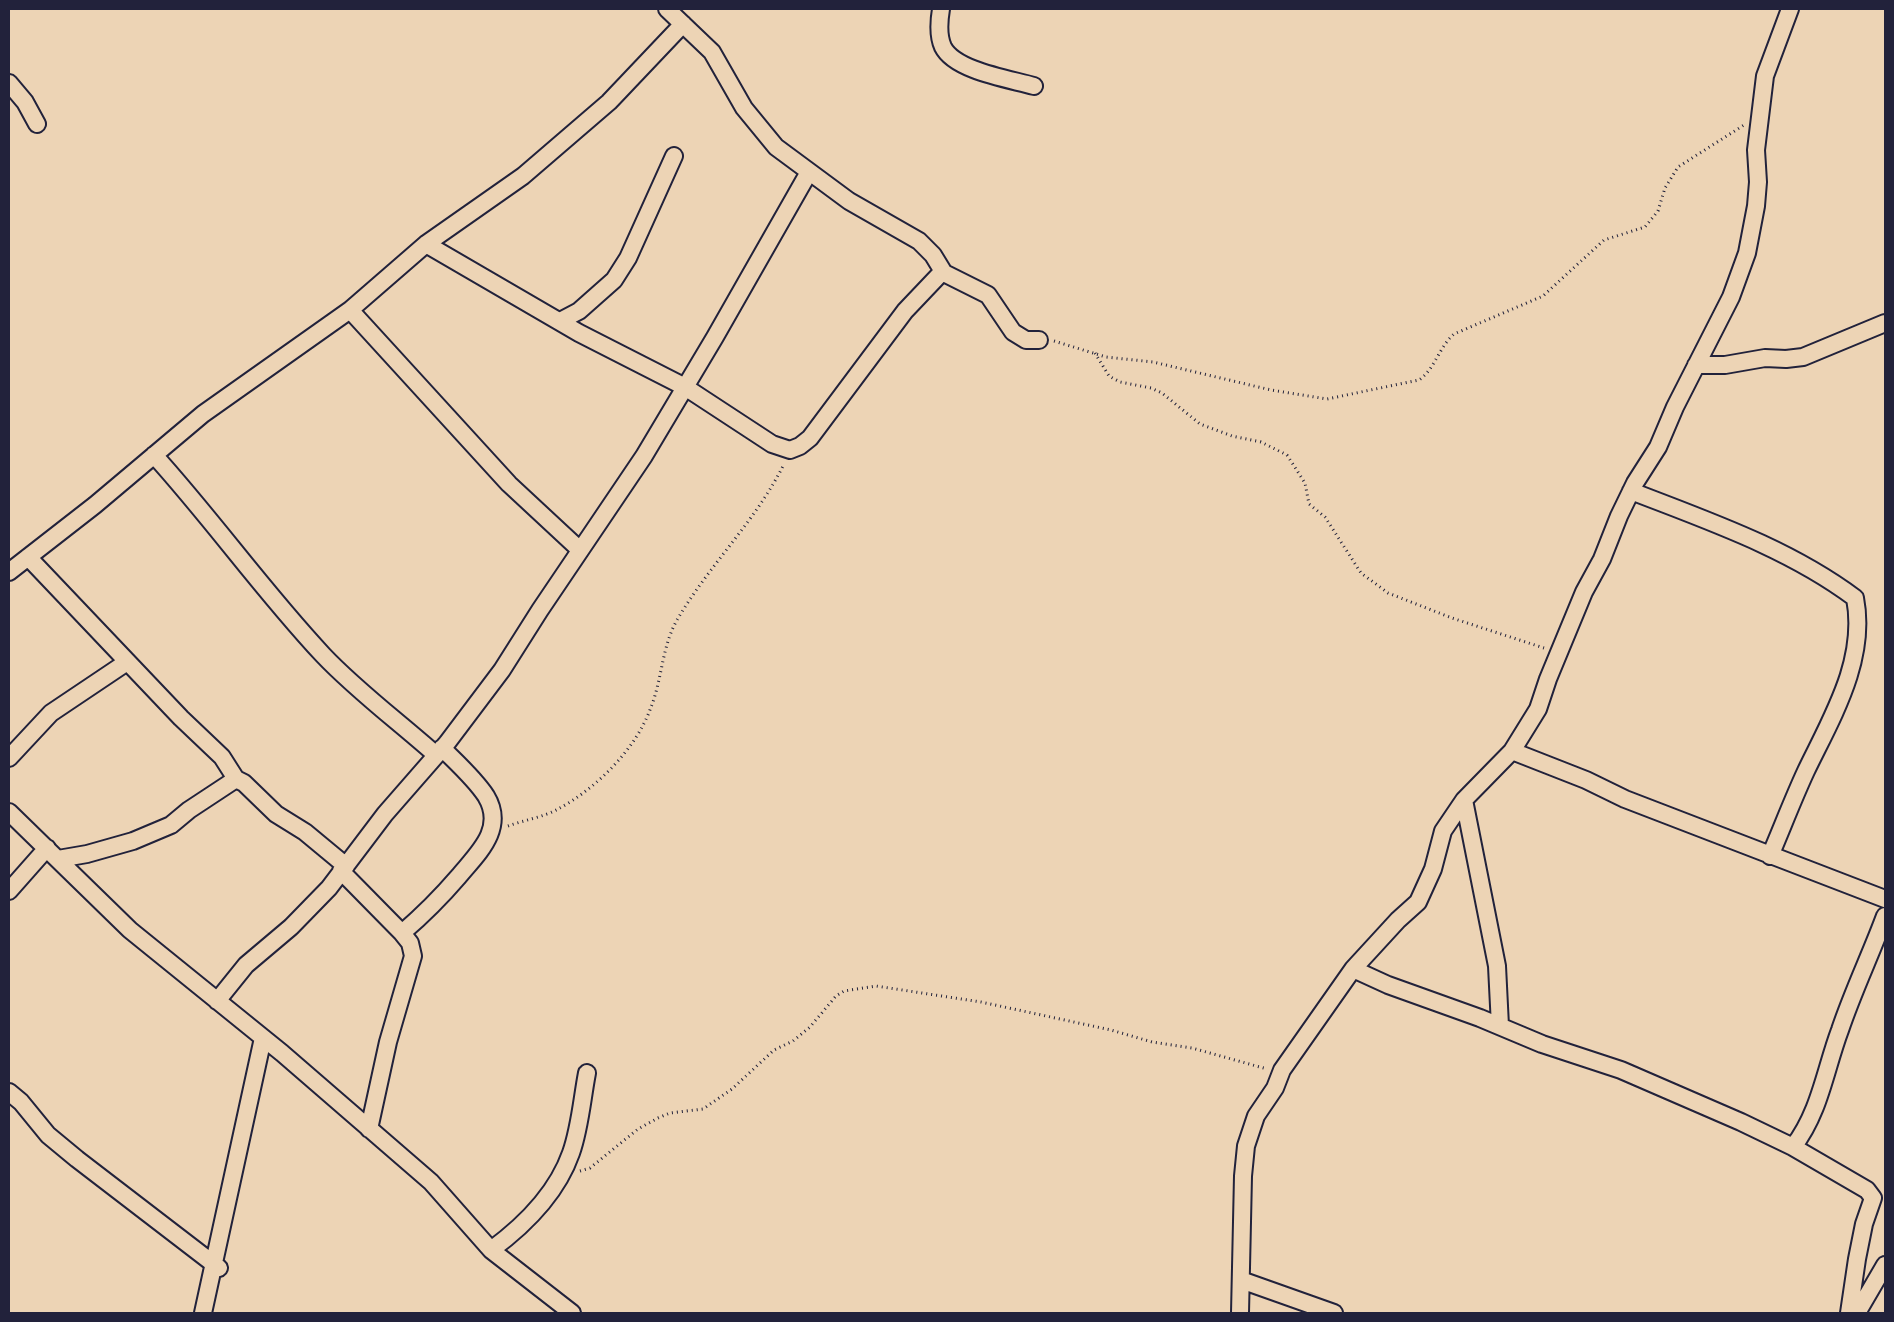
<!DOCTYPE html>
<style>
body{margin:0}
#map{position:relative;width:1894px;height:1322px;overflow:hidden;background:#edd4b5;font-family:"Balsamiq Sans",sans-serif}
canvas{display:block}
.frame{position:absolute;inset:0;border:10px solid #22223b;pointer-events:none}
</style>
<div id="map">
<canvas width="1894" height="1322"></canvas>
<div class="frame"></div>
</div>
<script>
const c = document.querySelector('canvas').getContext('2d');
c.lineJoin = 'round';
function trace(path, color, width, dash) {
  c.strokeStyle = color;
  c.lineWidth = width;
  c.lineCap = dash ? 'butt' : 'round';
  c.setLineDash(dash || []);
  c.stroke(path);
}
const path = new Path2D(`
 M1054,341L1106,357L1153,362L1271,390L1327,399L1419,380C1435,369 1439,347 1454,334L1543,296L1604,240L1645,227L1658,211L1665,188L1678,167L1744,125
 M1095,353L1109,376L1120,382L1151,388L1162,393L1200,424L1232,436L1261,442L1287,455L1305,483L1309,504L1325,517L1361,573L1388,593L1452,618L1544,648
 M508,826C524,820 544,817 558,809C596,789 637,748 651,707C662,680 662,646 677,620C709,565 756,521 784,464
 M580,1171L590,1168L638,1129L658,1118L670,1113L703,1109L732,1089L774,1050L793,1041L810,1027L836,996L844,991L876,986L981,1002L1111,1030L1152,1042L1192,1048L1267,1069`);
const minor = new Path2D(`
 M667,9L712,52L744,108L776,147L849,201L919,241L933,255L944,273L988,295L1013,332L1026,340H1039
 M941,9C939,21 938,36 943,47C955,71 1010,79 1034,86
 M9,83L25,102L37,124
 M426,244L579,333L685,387L772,444L790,450L800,446L810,438L905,311L943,271
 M350,310L509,484L580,550
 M560,321L579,311L614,280L628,258L674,156
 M1696,365H1725L1765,358L1786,359L1803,357L1885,323
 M154,455C213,520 263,591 323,655C357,691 399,722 436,755
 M1631,491C1708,521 1788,548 1855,598C1867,660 1832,717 1806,771C1793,799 1782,828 1770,856
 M28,557L181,718L222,757L236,779
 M9,572L95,505L203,414L350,310L426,244L523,176L609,102L683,24
 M1512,751L1586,780L1625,799L1885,899
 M9,758L51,713L127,662
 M1464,800L1497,966L1500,1026
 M9,812L130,930L282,1053L431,1182L491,1250L572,1313
 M58,859L87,854L133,841L171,825L189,810L236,779L244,783L276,814L305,832L346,866
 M341,871L402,933L410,943L413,956L388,1042L369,1129
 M9,891L47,848
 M402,933C423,915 441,897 459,876C477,854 506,829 486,796C475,779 457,763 442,748
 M1353,969L1388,985L1480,1018L1542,1044L1621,1070L1741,1122L1793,1147L1867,1190L1873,1198L1864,1224L1857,1259L1849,1313
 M217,1001L246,965L291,927L329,888L385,814L447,743L502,670L540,610L644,456L715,337L809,172
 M9,1092L21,1102L48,1135L77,1159L219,1268
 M1793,1147C1820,1112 1825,1070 1840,1030C1853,991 1871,954 1885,916
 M491,1250C525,1225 557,1193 571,1153C580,1128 582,1099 587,1073
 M1241,1280L1334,1313
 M203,1313L263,1038
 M1240,1313L1243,1176L1246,1146L1256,1116L1275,1088L1282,1070L1353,969L1398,920L1418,902L1433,869L1443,831L1464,800L1512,751L1538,709L1548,679L1584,592L1602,559L1619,516L1635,483L1658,447L1675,407L1731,297L1747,253L1756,206L1758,182L1756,150L1765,76L1790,9
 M1857,1313L1885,1265`);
trace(minor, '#22223b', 20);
trace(path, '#22223b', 3, [1, 4]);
trace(minor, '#edd4b5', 16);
</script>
